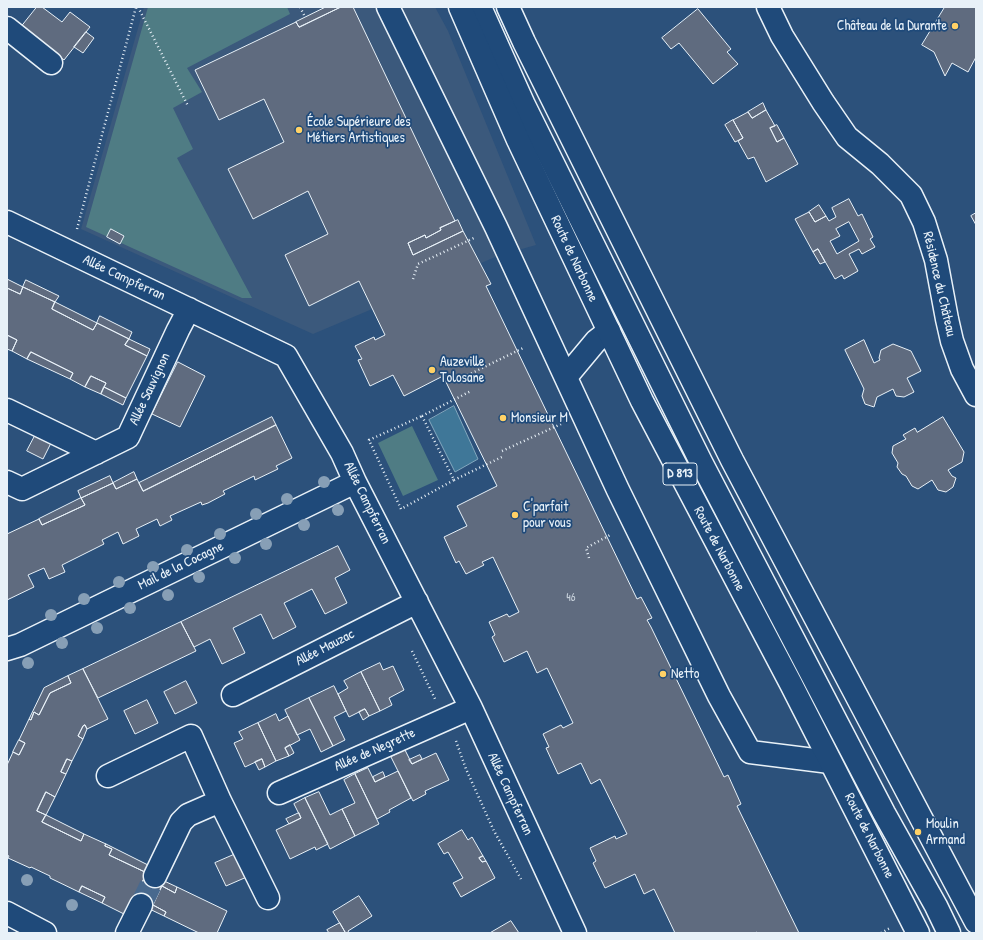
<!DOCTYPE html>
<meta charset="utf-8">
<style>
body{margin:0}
#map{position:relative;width:983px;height:940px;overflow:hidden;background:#2c517b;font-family:"Patrick Hand",sans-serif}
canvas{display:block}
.frame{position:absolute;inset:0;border:8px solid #e8f1f8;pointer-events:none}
</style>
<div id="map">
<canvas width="983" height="940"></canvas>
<div class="frame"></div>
</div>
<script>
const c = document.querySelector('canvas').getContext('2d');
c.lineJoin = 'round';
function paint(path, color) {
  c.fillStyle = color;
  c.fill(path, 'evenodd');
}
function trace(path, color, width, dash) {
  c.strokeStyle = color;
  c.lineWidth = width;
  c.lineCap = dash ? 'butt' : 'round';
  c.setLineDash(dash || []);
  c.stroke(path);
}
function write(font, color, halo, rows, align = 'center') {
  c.font = font + ' "Patrick Hand",sans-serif';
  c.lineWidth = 3.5;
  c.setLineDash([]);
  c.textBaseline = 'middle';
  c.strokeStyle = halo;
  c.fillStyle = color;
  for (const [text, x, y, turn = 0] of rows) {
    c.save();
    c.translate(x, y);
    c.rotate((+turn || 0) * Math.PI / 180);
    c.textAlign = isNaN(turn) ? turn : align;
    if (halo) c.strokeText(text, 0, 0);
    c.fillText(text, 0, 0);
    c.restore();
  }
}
const built = new Path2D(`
 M144,7H435L448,31L536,245L500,255L313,334L81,229Z`);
const green = new Path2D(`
 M148,7H287L290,14L187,68L202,92L173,108L193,149L177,158L252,298H242L86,227Z
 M412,426L438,480L403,496L378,443Z`);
const water = new Path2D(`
 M454,406L478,459L455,472L429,420Z`);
const building = new Path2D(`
 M37,7H42L62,22L70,12L90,27L64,60L22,26Z
 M326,7H341L299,27L296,22Z
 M341,7H353L455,221L440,228L441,230L426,238L425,235L408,243L413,255L463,231L491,284L486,286L607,537L637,599L641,597L652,618L647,620L651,627L724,777L728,775L741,804L737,806L799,933H758L757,932L755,933H675L654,889L644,894L635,874L605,888L593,863L596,861L590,848L615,836L616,839L627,834L600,779L591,784L581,763L558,774L546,748L549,747L543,734L561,725L563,728L573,723L547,668L537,673L527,651L504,662L492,637L495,635L489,622L507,614L509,617L519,612L493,557L482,562L484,565L466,574L459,561L456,563L444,537L467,526L457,506L497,486L443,376L404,396L393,375L370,386L358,360L362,359L355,346L374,337L375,340L385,335L359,281L309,306L285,255L328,234L308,191L253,219L228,169L284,142L264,99L219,120L195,70L296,22L299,27Z
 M945,7H976V57L968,72L952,63L945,76L934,52L922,45Z
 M698,9L731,49L727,52L738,64L713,84L679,43L671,49L662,38Z
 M86,32L94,38L83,53L74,47Z
 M763,103L766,110L752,118L748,112Z
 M766,110L775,126L770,128L777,142L784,138L798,164L766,182L754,157L748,159L738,141L743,138L733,120L748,112L752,118Z
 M733,120L743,138L735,142L725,125Z
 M777,125L784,138L777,142L770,128Z
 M849,199L858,216L862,214L873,237L870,239L875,247L862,254L859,249L849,254L858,271L844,279L842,275L835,279L818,249L813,252L795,219L809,212L815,222L826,216L829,221L836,217L832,208ZM849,222L859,241L837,254L830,241L840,236L836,229Z
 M819,205L826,216L815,222L809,212Z
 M976,213V225L971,216Z
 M458,220L463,231L413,255L408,243L425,235L426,238L441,230L440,228Z
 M111,229L124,236L120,244L107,237Z
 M818,249L825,262L820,264L813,252Z
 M7,279L23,287L20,294L7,288Z
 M26,280L59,296L55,302L23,287Z
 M23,287L55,302L52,309L93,330L97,323L129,339L125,345L147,356L126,398L104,387L106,383L91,376L85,387L70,379L73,373L31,352L27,359L12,351L17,340L7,335V288L20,294Z
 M55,302L97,323L93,330L52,309Z
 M100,316L132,332L129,339L97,323Z
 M7,335L17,340L12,351L7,349Z
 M129,339L150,349L147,356L125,345Z
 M864,340L874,363L880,360L879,358L881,350L893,344L911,351L921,371L907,378L914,392L904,397L896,396L893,389L877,397L874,407L865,404L862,396L864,389L845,350Z
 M31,352L73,373L70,379L27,359Z
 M178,362L205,376L180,427L152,414Z
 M91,376L106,383L101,394L85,387Z
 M104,387L126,398L123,405L101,394Z
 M272,417L276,425L143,491L139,483Z
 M943,417L964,452L962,462L948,470L952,476L956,478L953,487L946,492L938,490L932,480L918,489L912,486L906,476L902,474L897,467L898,463L892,453L893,446L906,439L903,435L915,428L917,432Z
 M276,425L292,458L276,466L278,469L255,480L254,476L223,491L225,494L208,503L202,505L201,502L170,516L172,520L160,526L157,519L136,529L139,536L123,544L118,532L102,540L104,544L62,565L65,572L49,579L44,568L28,575L34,587L7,600V534L39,519L42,525L85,505L81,498L113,483L116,489L137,479L143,491Z
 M37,432L53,439L43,459L27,451Z
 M134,472L137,479L116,489L113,483Z
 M110,476L113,483L81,498L78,491Z
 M81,498L85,505L42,525L39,519Z
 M338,546L350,570L335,578L347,603L325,614L312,589L284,603L296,627L273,639L261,614L233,628L245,653L222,664L210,639L194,647L181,622Z
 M181,622L196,651L98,698L83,669Z
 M380,663L383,670L393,666L404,690L389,698L392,705L380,711L361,672Z
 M83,669L108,719L87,729L85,725L83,726L78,736L83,739L72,761L67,759L61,772L66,774L55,797L46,792L37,811L46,815L42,822L81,841L84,834L106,844L105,846L112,849L109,855L147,873L126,915L102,903L105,897L82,886L79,892L50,878V876L31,867L30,868L8,858L9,856L7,855V765L13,752L19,755L25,743L19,740L29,719L31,720L34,712L39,715L50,693L71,683L68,676Z
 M361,672L380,711L369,716L365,709L349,717L338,694L348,688L344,681Z
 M68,676L71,683L50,693L39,715L34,712L31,720L29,719L44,688Z
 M186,681L197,703L175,714L164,692Z
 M334,686L346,711L334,717L345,740L333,746L309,698Z
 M309,698L333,746L321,752L310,729L297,735L285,710Z
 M147,700L158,723L135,734L124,711Z
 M365,709L369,716L363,720L359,712Z
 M276,714L279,721L288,716L300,740L285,748L289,756L276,761L258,723Z
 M258,723L276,761L265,767L262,759L245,767L234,743L243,739L239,732Z
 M85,725L87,729L83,739L78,736L83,726Z
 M19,740L25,743L19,755L13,752Z
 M290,745L294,753L289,756L285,748Z
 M405,750L412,764L436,753L449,780L425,791L426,794L413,801L391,757Z
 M420,755L422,759L412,764L409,760Z
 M67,759L72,761L66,774L61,772Z
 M262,759L265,767L259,770L255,762Z
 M368,768L375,782L398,771L411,798L389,810L390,812L377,819L355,774Z
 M383,772L385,777L375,782L373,777Z
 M355,774L379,824L355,836L342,809L355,803L344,780Z
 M46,792L55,797L46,815L37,811Z
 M319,792L330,815L342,809L355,836L330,849L305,798Z
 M305,798L328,844L316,850L315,847L290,859L276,830L301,818L294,804Z
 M299,813L301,818L289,824L286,819Z
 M46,815L84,834L81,841L42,822Z
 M462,830L468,840L472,837L483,856L479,858L482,862L486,861L495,878L461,897L453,883L463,878L448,852L444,854L438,844Z
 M106,844L150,866L147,873L109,855L112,849L105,846Z
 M238,853L249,876L226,886L215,863Z
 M483,856L486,861L482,862L479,858Z
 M147,873L177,887L175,893L162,886L153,905L166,912L164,916L133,901Z
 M82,886L105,897L102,903L79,892Z
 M162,886L175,893L177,887L227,911L217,933H199L164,916L166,912L153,905Z
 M359,896L372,916L348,931L349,933H343L345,932L333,912Z
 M511,921L519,933H490Z
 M340,923L345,932L343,933H329L327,930Z`);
const minorTunnel = new Path2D(`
 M141,905L155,876`);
const path = new Path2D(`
 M138,7L188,106
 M300,7L305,17
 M77,229L136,7
 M413,279L418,264L474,238
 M464,377L525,347
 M422,416L454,480L401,509L369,440Z
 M422,416L471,391
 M502,451L561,424
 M454,480L504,456
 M589,558L586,548L612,534
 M412,651L435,699
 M456,741L466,769L494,831L521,879
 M881,933L890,928`);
const minor = new Path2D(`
 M388,7L496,227L618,490L719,696L750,752L830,762
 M480,7L524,105L701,462L884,813L936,906L949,933
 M768,7L782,36L823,102L847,137L880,164L911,195L924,222L936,260L947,319L952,341L962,369L976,395
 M7,28L51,63
 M7,222L286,356L342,453L355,482L471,708L575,933
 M566,377L596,341L609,331
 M7,410L96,453
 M7,482L22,489L128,437L178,330L189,309
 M7,649L20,645L355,482
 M233,695L417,602
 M108,776L191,736L220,801L268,898
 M279,793L471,708
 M155,876L181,822L188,815L220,801
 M7,913L45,933
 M127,933L141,905`);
const major = new Path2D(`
 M460,7L518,140L642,401L791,684L918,933
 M508,7L524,42L732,460L976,922`);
const trees = [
 [324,482],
 [287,499],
 [338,510],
 [256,514],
 [304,525],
 [220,534],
 [266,544],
 [187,550],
 [235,558],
 [153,567],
 [199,577],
 [119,582],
 [168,595],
 [84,599],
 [130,608],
 [51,615],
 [97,628],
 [62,643],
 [28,663],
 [27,880],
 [72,905]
];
const markers = [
 [955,26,4,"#ffd166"],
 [299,130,4,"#ffd166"],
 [432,370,4,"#ffd166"],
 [503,418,4,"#ffd166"],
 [515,515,4,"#ffd166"],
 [663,674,4,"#ffd166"],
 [918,832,4,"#ffd166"]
];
const numberNames = [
 ["46",571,598]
];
const shields = [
 [680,474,34]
];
const shieldNames = [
 ["D 813",680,474]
];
const poiNames = [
 ["Château de la Durante",947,26,"right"],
 ["École Supérieure des",307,122],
 ["Métiers Artistiques",307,138],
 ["Auzeville",440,362],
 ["Tolosane",440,378],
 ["Monsieur M",511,418],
 ["C'parfait",523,507],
 ["pour vous",523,523],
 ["Netto",671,674],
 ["Moulin",926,824],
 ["Armand",926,840]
];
const streetNames = [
 ["Route de Narbonne",574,259,65],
 ["Allée Campferran",124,278,25],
 ["Résidence du Château",939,284,77],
 ["Allée Sauvignon",150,389,-65],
 ["Allée Campferran",367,503,64],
 ["Route de Narbonne",719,549,62],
 ["Mail de la Cocagne",181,566,-26],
 ["Allée Mauzac",325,648,-27],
 ["Allée de Negrette",375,750,-24],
 ["Allée Campferran",510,794,65],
 ["Route de Narbonne",869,836,63]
];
paint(built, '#3b597c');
paint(green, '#4f7c84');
paint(water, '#3f7798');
trace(water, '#83a8be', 1);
paint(building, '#5f6b7f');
trace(building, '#e8f1f8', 1);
trace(minorTunnel, '#48698e', 22, [22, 11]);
trace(minor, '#e8f1f8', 25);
trace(major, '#e8f1f8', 25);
trace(path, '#e8f1f8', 2.5, [1, 3]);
trace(minor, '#1f4a7a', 22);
trace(major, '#1f4a7a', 22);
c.fillStyle = '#879fb6';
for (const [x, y] of trees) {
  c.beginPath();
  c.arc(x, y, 6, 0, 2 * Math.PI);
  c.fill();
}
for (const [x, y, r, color] of markers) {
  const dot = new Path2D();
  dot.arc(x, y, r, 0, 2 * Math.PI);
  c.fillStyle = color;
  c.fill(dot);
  trace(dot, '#1f4a7a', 1.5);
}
write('12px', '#c6d0da', null, numberNames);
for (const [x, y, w] of shields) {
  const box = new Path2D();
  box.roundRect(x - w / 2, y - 11, w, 22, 3);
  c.fillStyle = '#1f4a7a';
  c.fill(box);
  trace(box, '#e8f1f8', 1);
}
write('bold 13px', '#e8f1f8', null, shieldNames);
write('14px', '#e8f1f8', '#1f4a7a', poiNames, 'left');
write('14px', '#e8f1f8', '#1f4a7a', streetNames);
</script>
